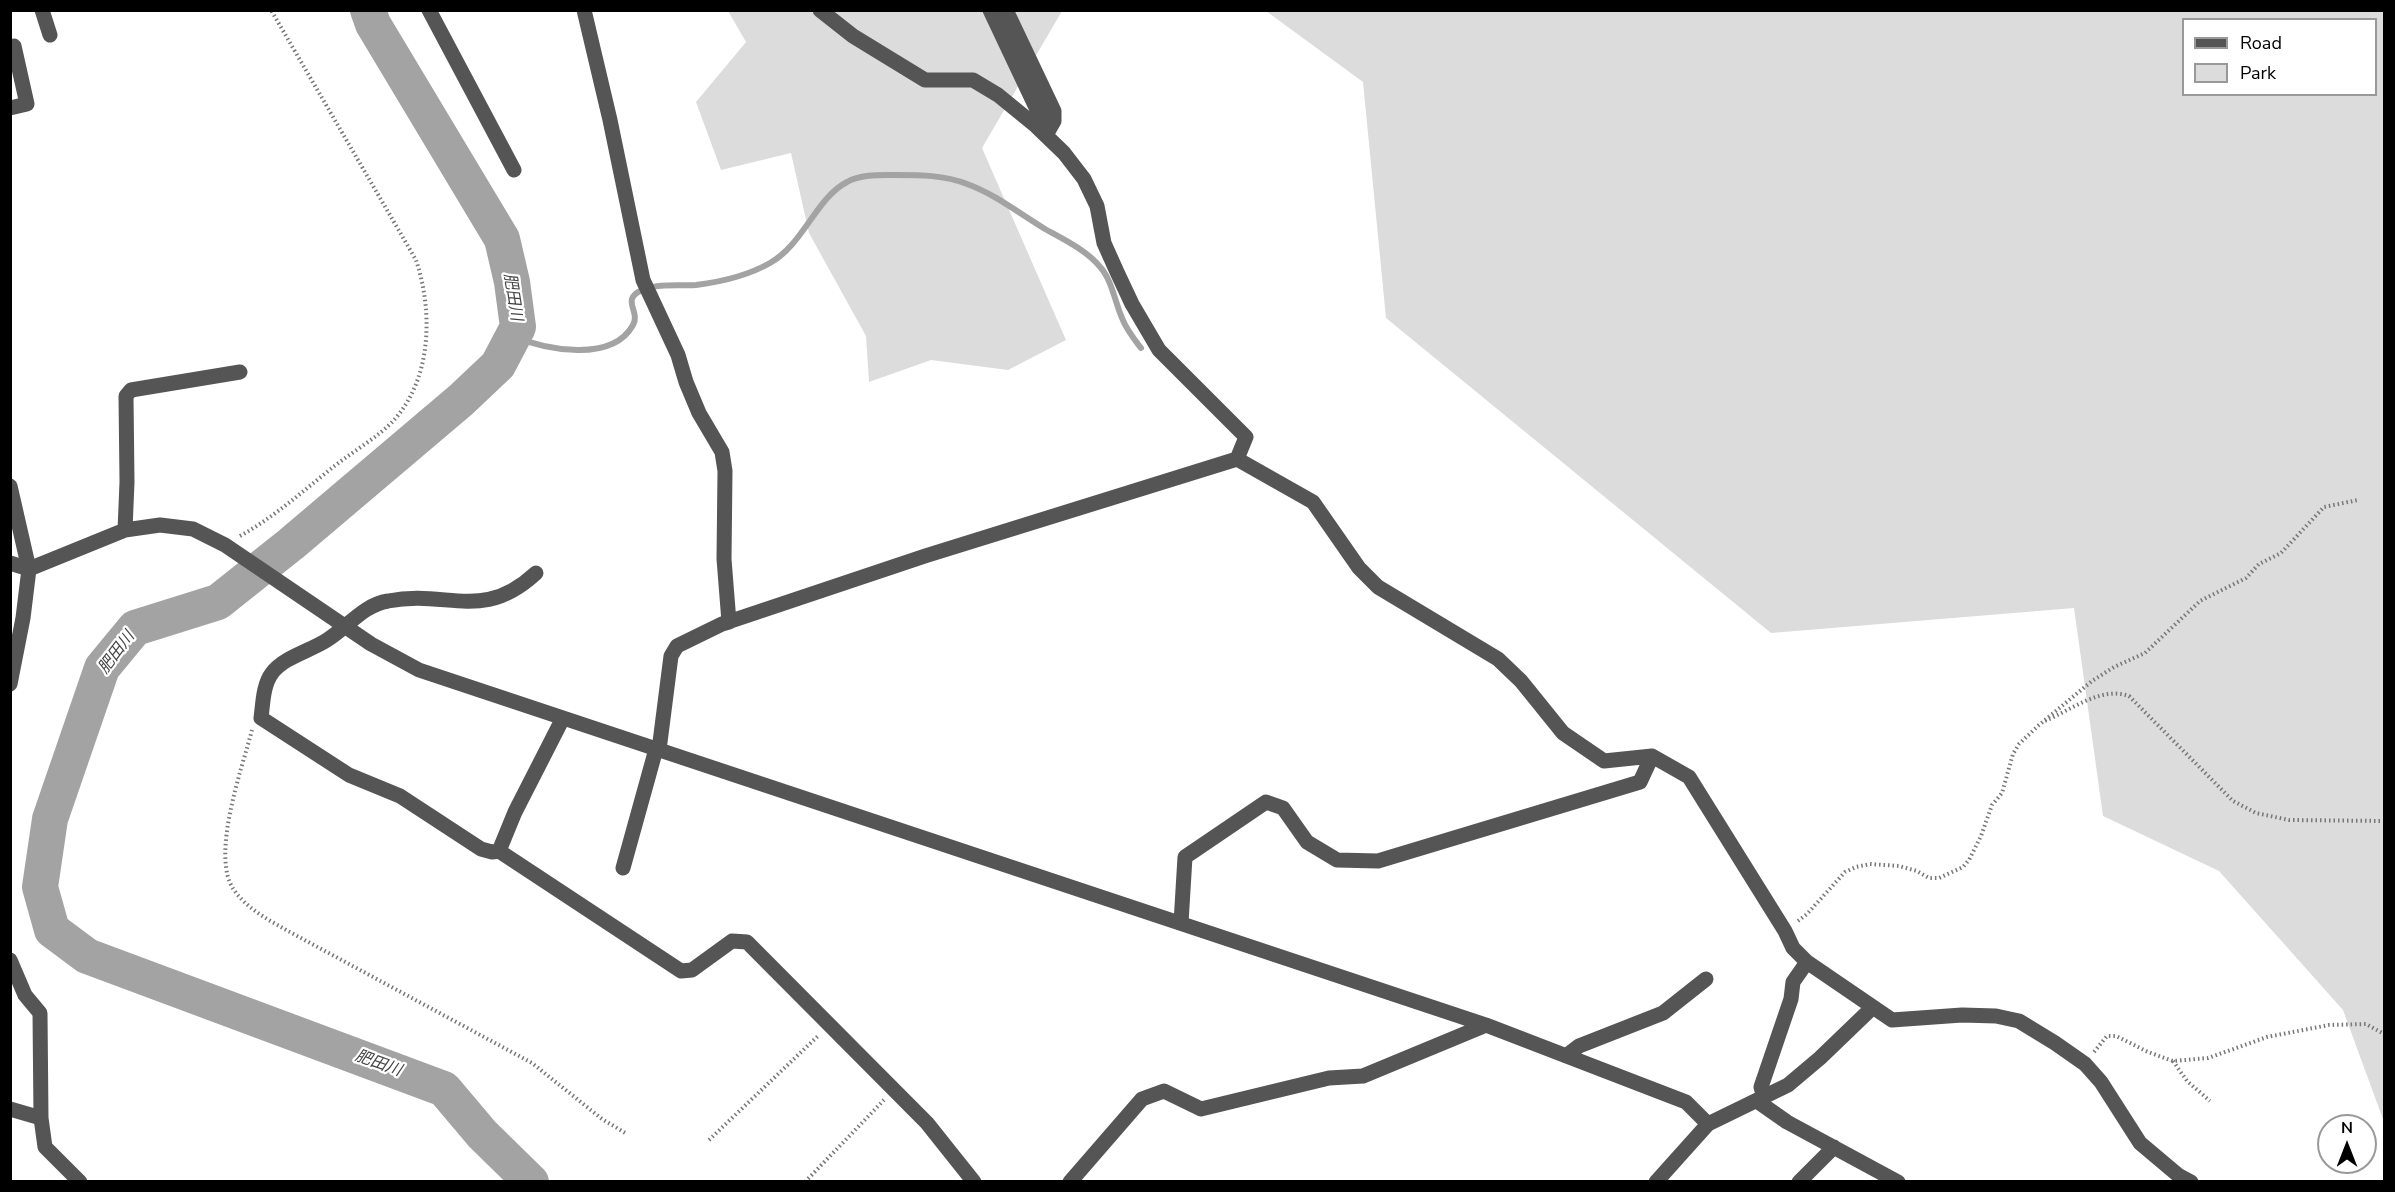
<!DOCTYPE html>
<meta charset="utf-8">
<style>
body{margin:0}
#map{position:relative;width:2395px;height:1192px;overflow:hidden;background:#fff;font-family:"Nunito Sans",sans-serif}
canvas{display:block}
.frame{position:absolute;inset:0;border:12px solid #000;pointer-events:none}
.legend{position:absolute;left:2182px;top:18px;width:195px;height:78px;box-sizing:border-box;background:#fff;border:2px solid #999;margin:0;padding:8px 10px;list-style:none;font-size:18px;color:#000}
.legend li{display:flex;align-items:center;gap:12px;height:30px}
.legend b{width:30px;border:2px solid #999}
.north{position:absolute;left:2317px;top:1114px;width:60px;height:60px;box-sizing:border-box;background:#fff;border:2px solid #999;border-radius:50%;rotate:0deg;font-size:16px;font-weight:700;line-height:24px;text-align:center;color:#000}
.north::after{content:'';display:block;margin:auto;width:21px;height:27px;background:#000;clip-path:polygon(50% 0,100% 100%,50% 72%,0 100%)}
</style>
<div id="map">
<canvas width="2395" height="1192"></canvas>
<div class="frame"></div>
<ul class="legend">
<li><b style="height:8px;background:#555"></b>Road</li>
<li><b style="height:16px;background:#dcdcdc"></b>Park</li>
</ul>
<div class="north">N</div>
</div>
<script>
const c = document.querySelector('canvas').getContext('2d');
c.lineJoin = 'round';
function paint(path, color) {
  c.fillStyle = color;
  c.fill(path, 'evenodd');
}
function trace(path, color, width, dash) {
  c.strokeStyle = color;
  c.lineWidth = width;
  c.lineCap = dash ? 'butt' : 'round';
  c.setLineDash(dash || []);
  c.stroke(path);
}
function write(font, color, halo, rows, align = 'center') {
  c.font = font + ' "Nunito Sans","Noto Sans JP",sans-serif';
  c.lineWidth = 4.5;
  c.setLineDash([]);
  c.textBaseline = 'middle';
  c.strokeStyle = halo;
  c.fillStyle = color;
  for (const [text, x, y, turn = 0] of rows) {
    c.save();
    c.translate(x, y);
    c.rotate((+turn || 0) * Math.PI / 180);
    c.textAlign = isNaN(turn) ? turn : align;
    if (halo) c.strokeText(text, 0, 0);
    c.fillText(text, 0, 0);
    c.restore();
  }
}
const green = new Path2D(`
 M728,11H1062L982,148L1066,340L1008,370L931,360L869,382L866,336L809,233L791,153L721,170L696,102L746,42Z
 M1266,11H2384V1122L2343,1010L2219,871L2103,816L2074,608L1771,633L1386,318L1363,82ZM2184,20H2376V94H2184Z`);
const stream = new Path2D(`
 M513,336C546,350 612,363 633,325C641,311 620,300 642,290C658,283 680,286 696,285C720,282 749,275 770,263C803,245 816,198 847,182C861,174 880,175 896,175C920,175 944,175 967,184C995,194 1020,214 1045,229C1063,239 1088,251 1101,268C1112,281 1115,302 1122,318C1126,329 1134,339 1141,348`);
const river = new Path2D(`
 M368,10L373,24L502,239L512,282L518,327L498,365L461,400L291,544L218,602L135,628L102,668L50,819L40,887L52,930L87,956L444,1089L482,1134L531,1182`);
const path = new Path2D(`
 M240,536C274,517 302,492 332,468C349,454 380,436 394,420C432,378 433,311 416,260L271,10
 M2045,721C2071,710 2101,686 2129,696L2233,801L2256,813L2289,820L2384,821
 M252,730C242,769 210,856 234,890C247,909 269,920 288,931L532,1063L602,1119L627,1134
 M1798,921L1807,914L1845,872L1856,867L1870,864L1899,866L1917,871L1929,878H1939L1963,867L1969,860L1981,836L1992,805L2002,793L2013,754L2019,744L2039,725L2092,681L2114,667L2145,653L2200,601L2246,578L2259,564L2281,553L2324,507L2358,500
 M2094,1052L2107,1036H2116L2148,1052L2173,1061L2208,1058L2267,1037L2329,1025L2366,1024L2384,1034
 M2173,1061L2187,1081L2210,1101
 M709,1140L819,1035
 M805,1182L884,1100`);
const minor = new Path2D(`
 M42,10L50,35
 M429,10L514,170
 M584,10L610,120L643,280L678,355L686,382L699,413L722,452L725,471L724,559L729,622L722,624
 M820,10L853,36L925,80H973L998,95L1036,126L1064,153L1084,179L1097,206L1104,243L1117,272L1132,304L1159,350L1246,437L1237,459
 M990,10L1041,118V124L1038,128
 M1006,10L1054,111V121L1046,135
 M10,108L27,104L14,46
 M10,486L29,569L23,618L10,684
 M125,530L127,482L126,396L131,390L240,372
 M10,563L29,569L125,530L160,525L193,529L225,545L371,644L419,670L1486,1025L1686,1102L1708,1124
 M563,718L515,812L499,851L681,971L692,970L732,941L747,942L927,1123L974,1182
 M659,750L671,656L677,646L722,624L925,556L1237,459L1313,502L1359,568L1378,587L1498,659L1521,681L1563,733L1604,761L1652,756L1689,777L1785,931L1793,948L1807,962L1892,1020L1962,1015L1996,1016L2019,1021L2055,1043L2085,1064L2101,1082L2140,1143L2178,1175L2191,1182
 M499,851L492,852L481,849L400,796L349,775L261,718C263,703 263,685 272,673C284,657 310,651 327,640C348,627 363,605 388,601C448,589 482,623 536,573
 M623,868L656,749
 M1181,923L1185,857L1266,802L1283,808L1307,842L1337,860L1378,861L1640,782L1652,756
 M10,960L25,995L40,1013L41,1118
 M1566,1056L1579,1046L1663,1013L1706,979
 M1764,1098L1761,1087L1791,999L1793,982L1807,962
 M1757,1101L1787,1122L1898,1182
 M10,1109L41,1118L45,1147L80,1182
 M1070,1182L1142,1099L1164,1091L1201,1109L1329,1078L1363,1076L1486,1025
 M1656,1182L1708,1124L1788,1085L1820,1058L1873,1007
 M1799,1182L1834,1147`);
const waterNames = [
 ["肥田川",512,297,81],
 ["肥田川",117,653,-53],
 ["肥田川",378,1064,20]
];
paint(green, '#dcdcdc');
trace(stream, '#a3a3a3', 6);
trace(river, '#a3a3a3', 36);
trace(path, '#777', 4, [1.5, 3]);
trace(minor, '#555', 15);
write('italic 16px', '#444', '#fff', waterNames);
</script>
